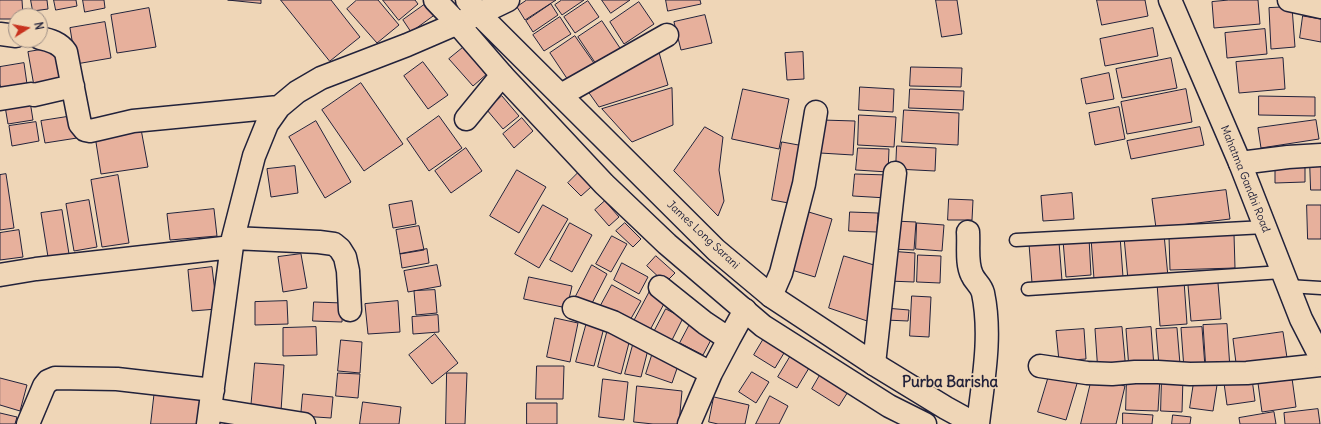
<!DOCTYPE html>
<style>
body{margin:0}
#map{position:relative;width:1321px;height:424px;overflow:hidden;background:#efd6b7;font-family:Delius,sans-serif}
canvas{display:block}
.north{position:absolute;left:8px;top:8px;width:40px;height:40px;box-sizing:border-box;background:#efd6b7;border:1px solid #9d8e85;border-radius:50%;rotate:79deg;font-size:11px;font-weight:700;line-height:16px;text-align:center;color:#22223b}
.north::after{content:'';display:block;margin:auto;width:14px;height:18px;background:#c8321e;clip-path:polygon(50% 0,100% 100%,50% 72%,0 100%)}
</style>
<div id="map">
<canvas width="1321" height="424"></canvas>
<div class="north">N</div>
</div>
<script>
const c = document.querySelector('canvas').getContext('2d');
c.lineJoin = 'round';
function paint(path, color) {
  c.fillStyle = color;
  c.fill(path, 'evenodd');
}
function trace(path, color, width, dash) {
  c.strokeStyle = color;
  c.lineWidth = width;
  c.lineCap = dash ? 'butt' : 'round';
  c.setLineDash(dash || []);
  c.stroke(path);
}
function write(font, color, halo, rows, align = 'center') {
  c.font = font + ' Delius,sans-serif';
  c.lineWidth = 3.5;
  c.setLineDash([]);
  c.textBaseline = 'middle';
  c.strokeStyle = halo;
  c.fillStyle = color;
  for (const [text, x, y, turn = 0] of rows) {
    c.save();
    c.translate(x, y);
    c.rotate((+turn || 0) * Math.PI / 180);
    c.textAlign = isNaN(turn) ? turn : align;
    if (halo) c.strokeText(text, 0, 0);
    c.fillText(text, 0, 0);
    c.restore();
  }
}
const building = new Path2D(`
 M0,0H22L23,16H16V19H0Z
 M31,0H47L48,9L33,11Z
 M54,0H76L77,6L56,10Z
 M83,0H104L105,8L85,12Z
 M228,0H261V3Z
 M281,0H331L360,37L330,61Z
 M357,0H378L399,25L377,43L347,9Z
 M383,0H415L418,4L399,20Z
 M431,0L440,11L411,32L403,20Z
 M527,0H556L525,20L517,7Z
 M562,0H584L562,15L555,5Z
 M602,0H630L611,13Z
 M666,0H700L701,4L668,11Z
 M936,0H957L962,34L942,37Z
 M1097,0H1145L1148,16L1102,25Z
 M1229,0H1258L1260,24L1214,28L1212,2Z
 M588,1L599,17L575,33L564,17Z
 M639,2L654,24L624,44L610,22Z
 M551,4L558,15L533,32L526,21Z
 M1292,7L1295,47L1271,49L1269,8Z
 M149,8L156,47L117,53L111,15Z
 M705,15L712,43L681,50L674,22Z
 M1303,16L1321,19V42L1300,38Z
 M560,17L571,34L544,51L533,35Z
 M602,21L620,48L596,64L578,37Z
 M105,22L111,58L76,64L70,28Z
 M1153,28L1158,56L1105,66L1100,39Z
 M1265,29L1267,54L1227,58L1225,33Z
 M575,36L596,66L570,83L550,53Z
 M657,45L668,85L599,107L587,90Z
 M465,46L488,73L473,86L449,59Z
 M58,47L63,81L34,86L28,52Z
 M803,52L804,79L787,80L785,53Z
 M1171,58L1177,88L1122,98L1116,69Z
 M1283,58L1285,89L1239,93L1236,62Z
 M423,62L448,95L428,109L404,76Z
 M24,63L28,91L2,95L0,84V67Z
 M911,67L962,68L961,87L910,86Z
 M1109,73L1114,99L1086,104L1081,79Z
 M361,83L403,144L364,171L322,110Z
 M860,87L894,89L893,112L859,110Z
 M672,88L673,125L632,142L602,109Z
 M743,89L789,99L779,149L732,139Z
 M910,89L964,91L963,110L909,108Z
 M1186,89L1192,122L1127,134L1121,102Z
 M29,95L33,120L8,124L4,100Z
 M502,96L519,116L503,129L487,110Z
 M1259,96L1315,97V116L1259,115Z
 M1119,107L1125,139L1095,145L1089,113Z
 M904,110L959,113L958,145L902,142Z
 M859,115L896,117L894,147L858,145Z
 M73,116L77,138L45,143L41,121Z
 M439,116L462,148L429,171L407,139Z
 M522,118L533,131L514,148L503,134Z
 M822,120L855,121L853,155L820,153Z
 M1316,120L1319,139L1261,148L1258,128Z
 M316,121L351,182L325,198L289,137Z
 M36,122L39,141L12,146L9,126Z
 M705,127L723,137L719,170L724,201L718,216L674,171Z
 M1200,127L1204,145L1131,159L1127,141Z
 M141,129L148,167L101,174L95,136Z
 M782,142L804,146L794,204L772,200Z
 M897,146L936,148L935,171L896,169Z
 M466,148L482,171L451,193L435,171Z
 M858,148L889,149L888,172L856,170Z
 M1310,161H1321V190H1311Z
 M1305,164V182L1275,183V165Z
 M295,166L298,193L271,197L267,169Z
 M517,170L546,187L519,233L490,216Z
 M578,173L591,187L581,196L568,183Z
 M6,174L14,228L0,230V175Z
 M855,174L888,175L887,198L853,196Z
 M118,175L129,243L102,247L91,180Z
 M1226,190L1230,219L1156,228L1152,199Z
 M1072,193L1074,219L1043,221L1041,196Z
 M949,199L973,200L972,220H948Z
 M89,200L97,247L74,251L66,204Z
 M412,201L416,224L393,228L389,205Z
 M605,201L619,217L609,226L595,210Z
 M543,205L568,219L539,268L515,254Z
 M1307,205H1321V239H1308Z
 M214,209L217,236L170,240L167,214Z
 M62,210L69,254L48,257L41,213Z
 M802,210L832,219L815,277L785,268Z
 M850,212L878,213L877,232L849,231Z
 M894,221L916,222L914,250L892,249Z
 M570,223L592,235L572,272L550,260Z
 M625,223L641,239L633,247L616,231Z
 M917,223L944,225L942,251L916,249Z
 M419,226L424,250L400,254L396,230Z
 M19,230L23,257L0,260V233Z
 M1164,234L1168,277L1128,280L1124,237Z
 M1234,234L1235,268L1170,270L1169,237Z
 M612,236L627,244L611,272L596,264Z
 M1120,236L1123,277L1094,279L1091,238Z
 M1089,238L1091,275L1066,277L1063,240Z
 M1059,242L1062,281L1032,283L1029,244Z
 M427,249L429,263L402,268L400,254Z
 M889,251L915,253L914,282L888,281Z
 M301,254L307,288L283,292L278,257Z
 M918,255L941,256L940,283L917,282Z
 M656,256L675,273L665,283L647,266Z
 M844,256L874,265L873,323L829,308Z
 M622,263L648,277L639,294L614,280Z
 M437,265L441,286L408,292L404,271Z
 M592,265L607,274L589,309L574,300Z
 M212,267L217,309L192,311L188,270Z
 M529,277L572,286L567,308L524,299Z
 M1184,281L1187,324L1160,326L1157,283Z
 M1218,283L1221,319L1191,321L1188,285Z
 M612,285L641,301L629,322L600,307Z
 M435,290L437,313L416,315L414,291Z
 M650,291L666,300L650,330L634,321Z
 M912,296L931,297L929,337L910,336Z
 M287,301L288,324L255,325V302Z
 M398,301L400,332L368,334L365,304Z
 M314,302L343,303L342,322L313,321Z
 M885,308L909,310L908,321L885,320Z
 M666,309L683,318L671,342L654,332Z
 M590,311L607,316L594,366L576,362Z
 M438,315L439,332L413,334L412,317Z
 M555,318L578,323L570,362L547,357Z
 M690,324L713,336L703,355L680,343Z
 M1227,324L1230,369L1206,371L1203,325Z
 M609,325L632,331L621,374L598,367Z
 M316,327L317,355L283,356V328Z
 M1122,327L1126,371L1098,373L1095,329Z
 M1151,327L1154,367L1129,369L1126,329Z
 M1202,327L1205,367L1184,369L1181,328Z
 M1177,328L1180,364L1159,366L1156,329Z
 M1084,329L1086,359L1059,361L1056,331Z
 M1283,332L1288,364L1237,371L1233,339Z
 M435,334L458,363L432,384L409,355Z
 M636,334L651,338L641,377L625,374Z
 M766,335L787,348L775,368L754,355Z
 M341,340L362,342L360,373L338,371Z
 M655,346L682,354L672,383L646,374Z
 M793,352L812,363L797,388L778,377Z
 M255,363L284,365L281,411L251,409Z
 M537,366H564L563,399H536Z
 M1051,369L1079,377L1066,420L1038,412Z
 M823,370L851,387L839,406L812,389Z
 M1291,371L1296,407L1262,412L1257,376Z
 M752,372L769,382L756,403L739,392Z
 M338,373L360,374L358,398L336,396Z
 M447,373H467L465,424H446Z
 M1127,375L1160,377L1158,411L1126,410Z
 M1162,376L1183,377L1182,412L1161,411Z
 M0,378L27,385L20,411L0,405Z
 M1092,378L1125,386L1116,424H1081Z
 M603,379L628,382L624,420L599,417Z
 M1252,379L1255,401L1227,405L1224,383Z
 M1194,382L1217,385L1213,411L1190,408Z
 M637,386L682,391L679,424H653L634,422Z
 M155,389L204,394L201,424H151Z
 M303,394L333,397L331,418L301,416Z
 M770,396L788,406L779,424H756Z
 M714,397L749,405L745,424H718L709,422Z
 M363,402L401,407L399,424H360Z
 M527,403H557V424H527Z
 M1318,409L1320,424H1285L1284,413Z
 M1274,412L1276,424H1240L1239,418Z
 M0,413L17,417L15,424H0Z
 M1123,413L1153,415L1152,424H1123Z
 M1173,415L1191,417L1190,424H1172Z`);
const lane = new Path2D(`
 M1016,240L1265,227
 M1288,286L1321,288
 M1028,289L1282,272`);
const street = new Path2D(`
 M1289,0L1321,7
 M0,34L16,36
 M40,38C50,40 60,43 66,52L80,124L85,130L90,131L99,129L133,121L279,107
 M561,95L667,35
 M0,99L31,94L34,95L73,86
 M466,119L502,75
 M1240,163L1288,157L1321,155
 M968,232C969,246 966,263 972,275C975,282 981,285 983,293C992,336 983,381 978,424
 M233,238L319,242L334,244L340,249L345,257L348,271L350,310
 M0,275L36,269L232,247
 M660,287L705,323L729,339L711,373L689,424
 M771,296L781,273L804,184L816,112
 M574,308L613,322L711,373
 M729,339L745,310
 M874,364L895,173
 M1040,366L1087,373L1112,374L1135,372H1158L1190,374L1247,373L1321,365
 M210,409L304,424
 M28,424L44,386L48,381L55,378L117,379L213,390
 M208,424L233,238L254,156L267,124L279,107L297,92L321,78L407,45L479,14L508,0`);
const secondary = new Path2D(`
 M435,0L457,23L502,75L604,184L667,244L763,326L889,406L925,424
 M467,0L479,14L716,250L771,296L874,364L946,408L975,424
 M1170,0L1240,163L1301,319L1321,358`);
const streetNames = [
 ["Mahatma Gandhi Road",1245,179,68],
 ["James Long Sarani",703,235,43]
];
const districtNames = [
 ["Purba Barisha",950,383]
];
paint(building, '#e7b09c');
trace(building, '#22223b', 1);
trace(lane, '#22223b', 15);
trace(street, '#22223b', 25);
trace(secondary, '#22223b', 25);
trace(lane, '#efd6b7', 12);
trace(street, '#efd6b7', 22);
trace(secondary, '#efd6b7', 22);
write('11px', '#22223b', '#efd6b7', streetNames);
write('bold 15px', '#22223b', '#efd6b7', districtNames);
</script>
